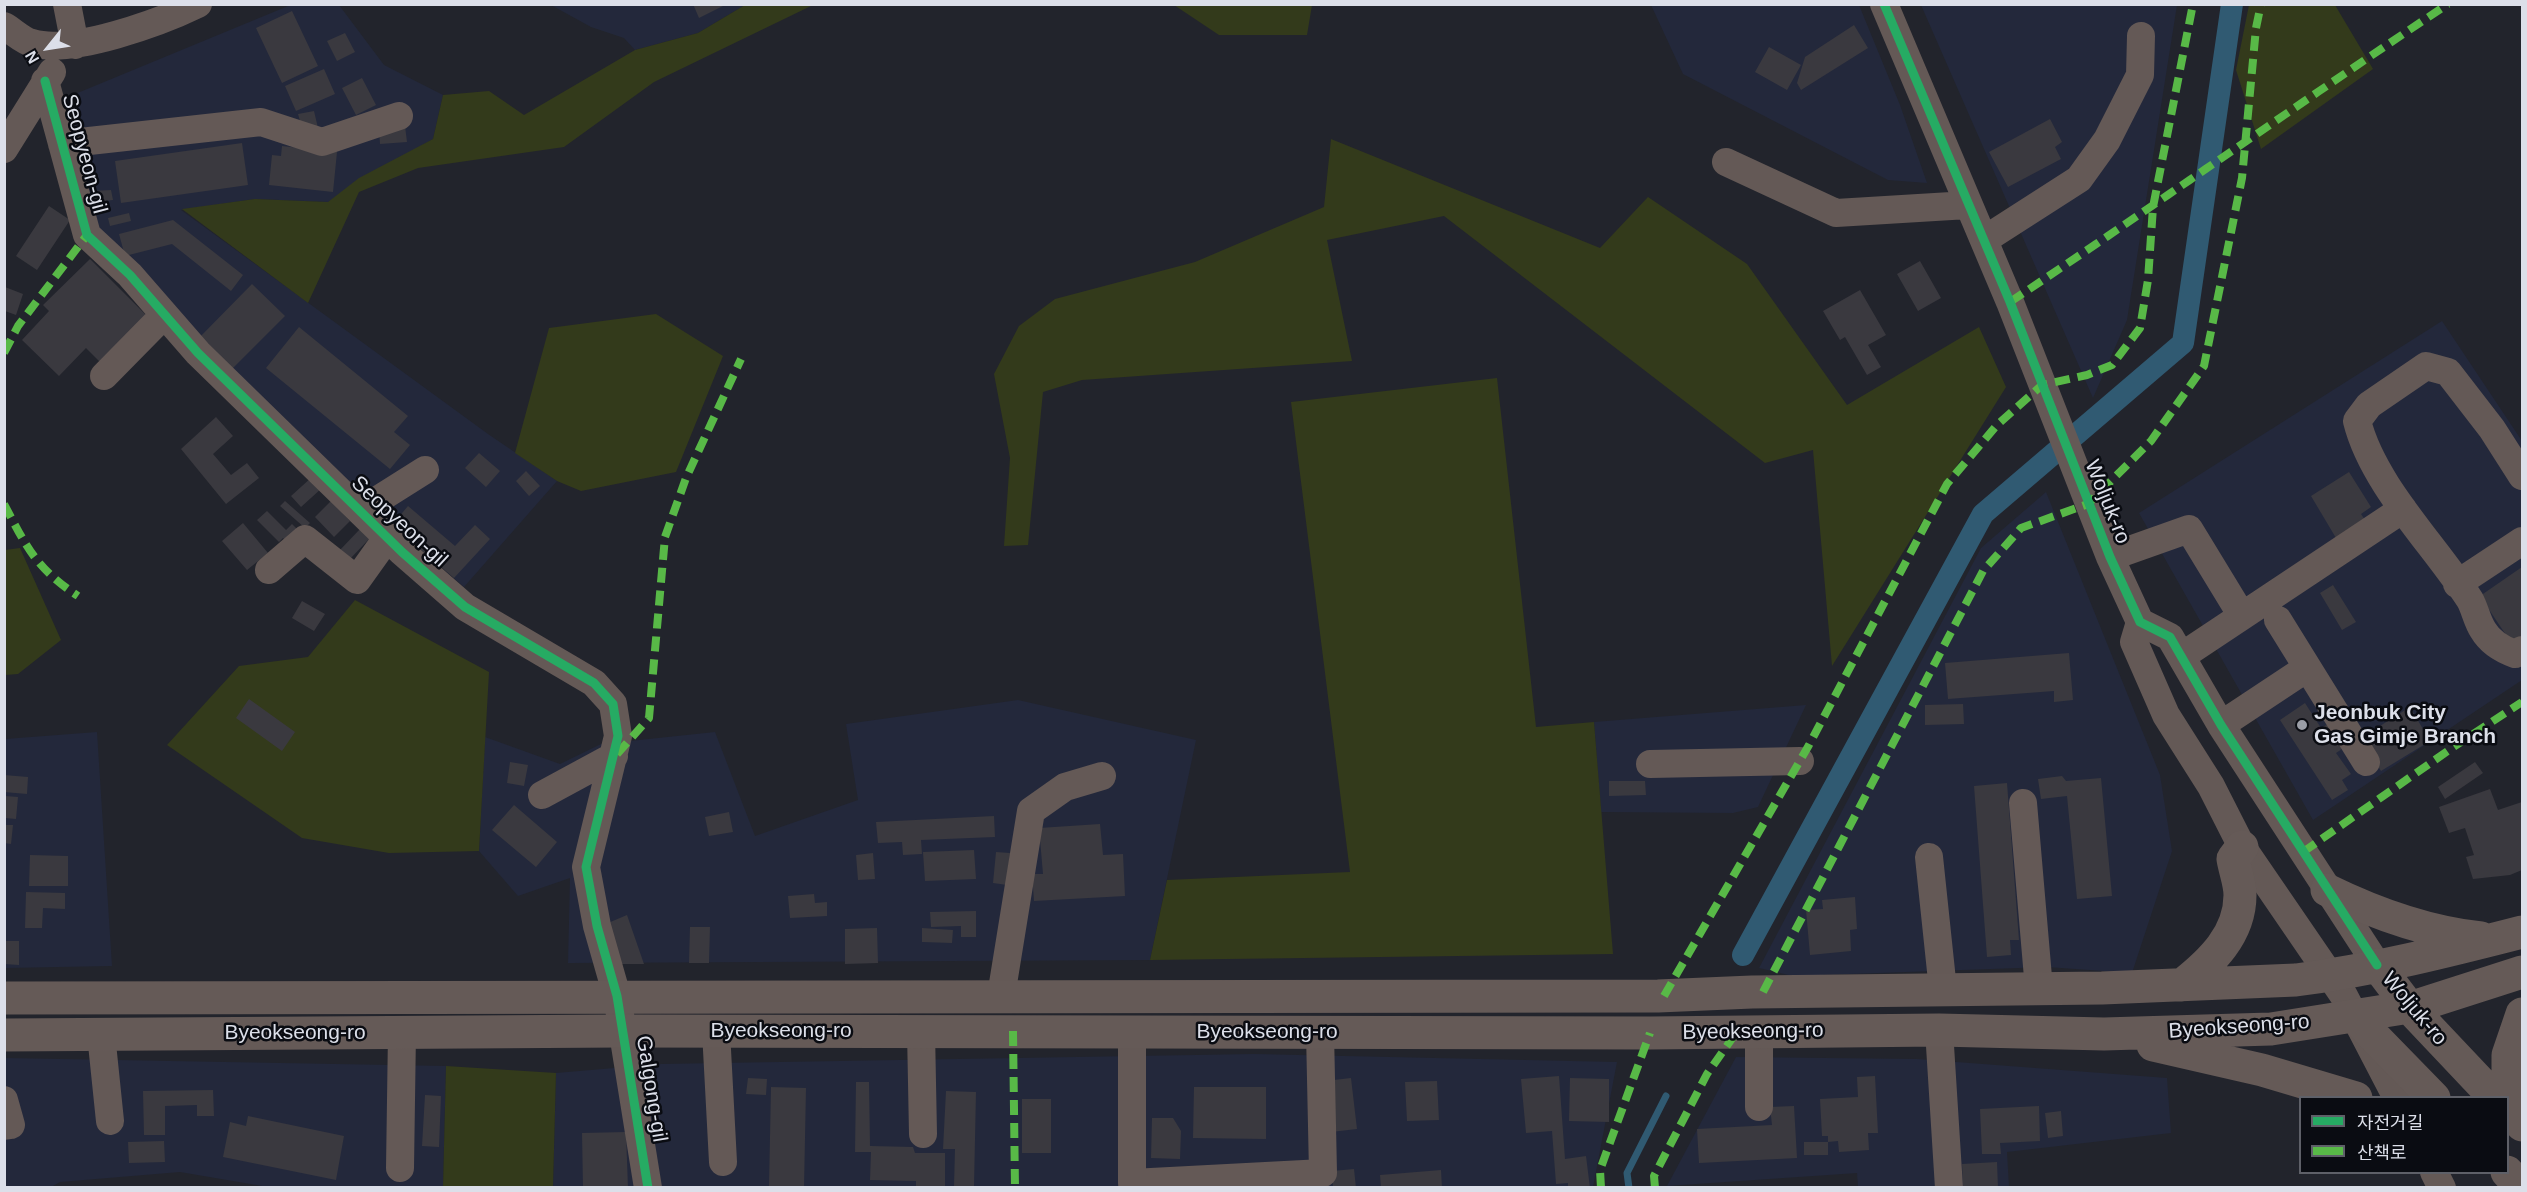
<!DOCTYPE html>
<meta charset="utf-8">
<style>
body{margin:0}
#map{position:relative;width:2527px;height:1192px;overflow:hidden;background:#22242c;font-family:Arial,"Noto Sans KR",sans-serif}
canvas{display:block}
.frame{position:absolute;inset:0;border:6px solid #dcdfe9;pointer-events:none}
.legend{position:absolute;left:2299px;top:1096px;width:210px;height:78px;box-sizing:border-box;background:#0a0c12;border:2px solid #5e6068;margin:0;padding:8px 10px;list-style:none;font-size:18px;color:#dcdfe9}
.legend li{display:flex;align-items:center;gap:12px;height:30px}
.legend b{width:30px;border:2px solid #5e6068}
.north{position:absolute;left:18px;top:18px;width:60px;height:60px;-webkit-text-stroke:4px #0a0c12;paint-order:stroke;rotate:240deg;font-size:16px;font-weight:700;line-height:24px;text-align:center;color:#dcdfe9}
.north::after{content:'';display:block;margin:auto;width:21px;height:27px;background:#dcdfe9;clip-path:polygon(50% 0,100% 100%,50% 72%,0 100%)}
</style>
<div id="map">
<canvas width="2527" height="1192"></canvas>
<div class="frame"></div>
<ul class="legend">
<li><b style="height:8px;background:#26ab63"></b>자전거길</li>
<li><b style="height:8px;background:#58b947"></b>산책로</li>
</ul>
<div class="north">N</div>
</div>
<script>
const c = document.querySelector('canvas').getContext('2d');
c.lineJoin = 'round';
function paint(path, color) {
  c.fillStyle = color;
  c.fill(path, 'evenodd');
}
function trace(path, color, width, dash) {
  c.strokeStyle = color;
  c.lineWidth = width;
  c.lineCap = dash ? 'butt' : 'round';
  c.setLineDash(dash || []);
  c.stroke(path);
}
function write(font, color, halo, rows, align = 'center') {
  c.font = font + ' Arial,sans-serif';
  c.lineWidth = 5;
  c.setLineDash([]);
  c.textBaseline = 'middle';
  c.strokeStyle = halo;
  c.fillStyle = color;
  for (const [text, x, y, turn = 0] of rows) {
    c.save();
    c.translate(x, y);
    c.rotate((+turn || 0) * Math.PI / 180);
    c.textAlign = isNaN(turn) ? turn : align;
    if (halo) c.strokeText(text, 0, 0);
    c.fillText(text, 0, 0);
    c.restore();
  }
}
const built = new Path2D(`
 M293,4L339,5L384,65L443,95L433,139L328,202L255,199L181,210L488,434L557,481L464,587L355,493L101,236L63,99Z
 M551,5H745L698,33L635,50L624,38L591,27Z
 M1651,5H1859L1900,105L1927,183L1888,180L1683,74Z
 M1921,5H2177L2127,320L2093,398Z
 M2442,321L2522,441V680L2313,820L2139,513Z
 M2046,492L2160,775L2172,851L2132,973L2047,967L1793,976L1759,968L1981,548Z
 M1018,700L1196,740L1150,960L568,963L570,878L518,896L479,851L485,737L560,764L601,744L715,732L755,836L858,800L846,724Z
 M1806,705L1758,807L1733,813L1601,812L1594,722Z
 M97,732L112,966L5,968V739Z
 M1254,1054L1617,1062L1593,1187L553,1188L556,1073L661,1064Z
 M1736,1057L1917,1059L2167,1078L2171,1133L2007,1152L2009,1187H1858L1857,1173L1667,1186Z
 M5,1058L446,1066L443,1187H268L180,1172L60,1182L51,1187L5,1188Z`);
const green = new Path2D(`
 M745,5H813L654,82L564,147L418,168L359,192L308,303L182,209L255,199L328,202L359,178L433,139L443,95L489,91L524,115L635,50L698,33Z
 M1174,5H1312L1307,35H1219Z
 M2249,5H2335L2373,69L2261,149L2236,70Z
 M1331,139L1600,248L1648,197L1747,264L1847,405L1979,327L2006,387L1832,666L1813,450L1765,463L1444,216L1327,240L1352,361L1082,380L1043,392L1028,545L1004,546L1010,458L994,374L1019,326L1055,299L1195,262L1324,207Z
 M656,314L723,356L676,472L581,491L557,481L515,453L549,328Z
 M1497,378L1536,727L1594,722L1613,954L1150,960L1167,880L1350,872L1291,402Z
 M20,548L61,640L18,674L5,675V550Z
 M355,600L489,672L479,851L389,853L302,838L167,745L239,666L308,657Z
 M446,1066L556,1073L553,1187H443Z`);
const stream = new Path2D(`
 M1629,1188L1627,1173L1666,1096`);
const canal = new Path2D(`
 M1743,955L1983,514L2183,343L2232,4`);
const building = new Path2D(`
 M693,4H727L699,18Z
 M292,11L318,66L282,83L256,28Z
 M1854,25L1868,48L1801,90L1797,83L1805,57Z
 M345,33L355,52L337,61L327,41Z
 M1769,47L1801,65L1787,90L1755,72Z
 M324,69L335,94L296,111L285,86Z
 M362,78L376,105L356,115L342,88Z
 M314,111L318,128L303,132L298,114Z
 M2050,119L2062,142L2055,147L2061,159L2008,187L1989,152Z
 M405,126L407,142L380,144L379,129Z
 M242,143L248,185L121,203L115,161Z
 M282,146L337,152L333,192L269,185L272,155L281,156Z
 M111,190L113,200L93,202L92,191Z
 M49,206L70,220L37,270L16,256Z
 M129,213L131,221L110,226L108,218Z
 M173,220L243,275L231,291L172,244L125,256L119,234Z
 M90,259L147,316L101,363L86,348L59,376L22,340L49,311L43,305Z
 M1920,261L1941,298L1918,311L1897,274Z
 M252,284L285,316L229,372L197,340Z
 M5,287L23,294L16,315L5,311Z
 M1860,290L1886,335L1868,345L1881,367L1867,375L1845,337L1840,340L1823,311Z
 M299,327L408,416L394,432L410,445L390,469L266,368Z
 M216,417L233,436L213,454L231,475L247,463L259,478L226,504L181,449Z
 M479,453L500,471L486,487L465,468Z
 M526,471L540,486L529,496L516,481Z
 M2349,472L2371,507L2361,514L2365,520L2336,538L2311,496Z
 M312,477L322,488L301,507L291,496Z
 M285,501L310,523L305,528L280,506Z
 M331,501L350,521L334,537L315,517Z
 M408,506L455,546L475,525L490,539L454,578L392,525Z
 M267,511L286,530L292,524L300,532L288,543L283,538L279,542L257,520Z
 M243,523L268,553L247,570L222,541Z
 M360,529L370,538L350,559L340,550Z
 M2522,567V636L2512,644L2480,596Z
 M2333,585L2356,622L2342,630L2320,593Z
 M302,601L325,614L314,631L292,618Z
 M2069,653L2073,700L2054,702V691L1948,699L1945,663Z
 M249,699L295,732L282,751L236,718Z
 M2305,703L2321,728L2333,721L2348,745L2336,753L2351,774L2342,780L2348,790L2332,800L2280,720Z
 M1963,704L1964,724L1925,725V705Z
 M2410,707L2430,741L2381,771L2361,738Z
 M510,762L528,765L524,786L507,783Z
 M2475,762L2483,773L2445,799L2438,787Z
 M4,775L28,777L27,794L4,792Z
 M2062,776L2066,781L2101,778L2112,896L2077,899L2067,796L2041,799L2038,779Z
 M1609,781H1645L1646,795L1609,796Z
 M2007,783L2019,940H2010L2011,955L1987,957L1974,786Z
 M2490,789L2498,810L2522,802V870L2510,875L2473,879L2466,857L2474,855L2465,828L2449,833L2439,807Z
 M5,796L18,797L16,819L5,818Z
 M514,805L557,842L536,867L492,830Z
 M729,812L733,832L709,836L705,817Z
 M994,816L995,837L921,840L922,854L903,855L902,842L878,843L876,822Z
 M1100,824L1103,855L1123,854L1125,896L1034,901L1032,874H1043L1039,828Z
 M4,825H13L11,844L4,843Z
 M974,850L976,879L925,881L923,852Z
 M996,852L1010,853L1007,885L993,883Z
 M873,853L875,879L858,880L856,855Z
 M30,855L68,856V886H29Z
 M26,892L65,893V909L43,908L42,928H25Z
 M814,894L815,903L827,902V916L790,918L788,896Z
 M1855,897L1857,929L1850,930L1851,951L1810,955L1806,910L1823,909L1822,900Z
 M976,911V937H961V926L931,927L930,912Z
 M627,915L644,964H621L608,923Z
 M690,927H710L709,963H689Z
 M877,928L878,963L845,964V929Z
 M922,928L953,930L952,943L922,942Z
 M4,941H19V965L4,964Z
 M1559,1076L1565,1159L1586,1156L1590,1188H1568V1183L1556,1184L1552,1131L1526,1133L1521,1079Z
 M1875,1076L1878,1133H1868L1869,1150L1839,1152L1838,1141L1828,1142V1136H1822L1820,1099L1858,1097L1857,1077Z
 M748,1078L767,1079L766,1095L746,1094Z
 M1351,1078L1357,1129L1331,1132L1325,1081Z
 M1570,1078L1609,1079V1122L1569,1121Z
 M1437,1081L1439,1120L1407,1121L1405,1082Z
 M856,1082H869L870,1146L913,1147L915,1153H945V1188H916V1181L870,1180L871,1152H855Z
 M771,1087L806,1088L804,1188L769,1187Z
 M1194,1087H1266V1139L1193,1138Z
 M213,1090L214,1116H197V1105L165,1106V1135H144L143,1091Z
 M946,1091L976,1092L974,1186H954L955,1149H943Z
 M425,1095L441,1096L439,1147L422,1146Z
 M1022,1099H1051V1153H1022Z
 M1794,1106L1797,1158L1699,1163L1697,1129L1772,1125L1770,1107Z
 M2039,1106L2040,1141L2000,1143L2001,1154H1982L1980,1109Z
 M2061,1111L2063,1136L2048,1138L2045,1113Z
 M248,1116L344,1136L336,1180L223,1157L230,1122L246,1126Z
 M1152,1118H1173L1181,1131L1180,1159L1151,1158Z
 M626,1132L628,1188H583L582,1133Z
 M164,1141L165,1162L129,1163L128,1142Z
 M1804,1142H1828V1155H1804Z
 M1997,1162L1998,1188H1963L1962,1164Z
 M1354,1169L1356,1188H1333L1332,1171Z
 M1441,1170L1442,1188H1381L1380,1175Z`);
const minor = new Path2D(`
 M67,4L75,45
 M1884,4L2010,302L2110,557L2140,622L2170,637L2221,725L2377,965
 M4,26C13,31 23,41 32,43C72,55 161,22 198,4
 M45,81L87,235L130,275L198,353L402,552L465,607L594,683L613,704L618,736L586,867L597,926L617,996L648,1188
 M62,144L261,122L322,142L399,116
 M4,149L52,72
 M1726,162L1836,213L1968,205
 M1984,240L2079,179L2107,140L2140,75L2141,36
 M104,376L164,315
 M2522,476L2492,429L2448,372L2426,366L2369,405L2357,421C2373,485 2434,544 2470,600C2475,609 2477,621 2483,630C2490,642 2501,649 2515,654L2522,650
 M360,511L425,470
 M2110,557L2189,529L2242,616
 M269,570L305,539L357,580L387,538
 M2457,584L2522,541
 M2278,620L2366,762
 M2140,622L2134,642L2166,715L2211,786L2242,847L2344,996L2397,1098
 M2182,656L2403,509
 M2221,725L2307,668
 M1650,764L1800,761
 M542,795L614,756
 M2023,803L2039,989
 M1929,857L1943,990
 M1001,996L1031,811L1065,787L1102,776
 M1939,1030L1949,1188
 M716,1031L723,1162
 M921,1031L923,1134
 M1132,1031V1183L1323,1173L1320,1032
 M1759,1031V1107
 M101,1034L110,1121
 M4,1100L11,1125L4,1126
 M400,1168L402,1032
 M2434,1172L2442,1188`);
const major = new Path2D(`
 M2327,890C2376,914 2426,932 2481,938
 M2377,965L2409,1007L2495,1098
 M2182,985C2211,962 2240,935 2240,895C2240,883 2235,871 2233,859L2242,847
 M4,998L1658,996L1752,992L2102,988L2296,980C2373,970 2448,951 2522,932
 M2522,1014L2508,1055V1110L2522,1125
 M2354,1016L2434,1098
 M4,1035L623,1031L1650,1033L1939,1030L2104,1034L2271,1029L2416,1006L2522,972
 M2153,1045L2262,1070L2356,1098
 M2507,1172L2522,1188`);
const quiet = new Path2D(`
 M2010,302C2157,204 2301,102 2448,4
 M4,353L18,326L87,235
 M4,504C27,548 36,568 78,596
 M617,754L649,718L665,537L686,478L741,359
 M2303,852L2452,748L2522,702
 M1763,992L1983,571L2021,528L2088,504L2151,441L2204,366L2242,178L2256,28L2261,4
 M1664,996L1809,745L1947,484L1997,425L2042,385L2087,375L2112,365L2140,328L2148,280L2153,207L2193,4
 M1013,1031L1015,1188
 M1601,1188L1600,1170L1650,1033
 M1655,1188L1654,1176L1707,1074L1738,1030`);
const cycleway = new Path2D(`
 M1884,4L2010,302L2110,557L2140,622L2170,637L2221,725L2377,965
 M45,81L87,235L130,275L198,353L402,552L465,607L594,683L613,704L618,736L586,867L597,926L617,996L648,1188`);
const markers = [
 [2302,725,6,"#9b9ea7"]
];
const streetNames = [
 ["Seopyeon-gil",84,154,75],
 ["Woljuk-ro",2107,502,68],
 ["Seopyeon-gil",399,522,43],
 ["Woljuk-ro",2414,1009,50],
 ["Byeokseong-ro",2239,1027,-4],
 ["Byeokseong-ro",781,1031],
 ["Byeokseong-ro",1267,1032],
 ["Byeokseong-ro",1753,1032,-1],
 ["Byeokseong-ro",295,1033],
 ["Galgong-gil",651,1089,81]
];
const poiNames = [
 ["Jeonbuk City",2314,713],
 ["Gas Gimje Branch",2314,737]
];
paint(built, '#23283b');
paint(green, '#333a1b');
trace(stream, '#305a72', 7);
trace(canal, '#305a72', 22);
paint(building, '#3a393f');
trace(minor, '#645956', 28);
trace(major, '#655a57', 33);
trace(quiet, '#58b947', 8, [15, 8]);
trace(cycleway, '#26ab63', 9);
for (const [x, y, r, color] of markers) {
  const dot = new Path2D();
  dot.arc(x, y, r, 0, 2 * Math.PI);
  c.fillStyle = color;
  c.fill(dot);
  trace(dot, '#0a0c12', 2);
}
write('21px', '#dcdfe9', '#0a0c12', streetNames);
write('bold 21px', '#dcdfe9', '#0a0c12', poiNames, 'left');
</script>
